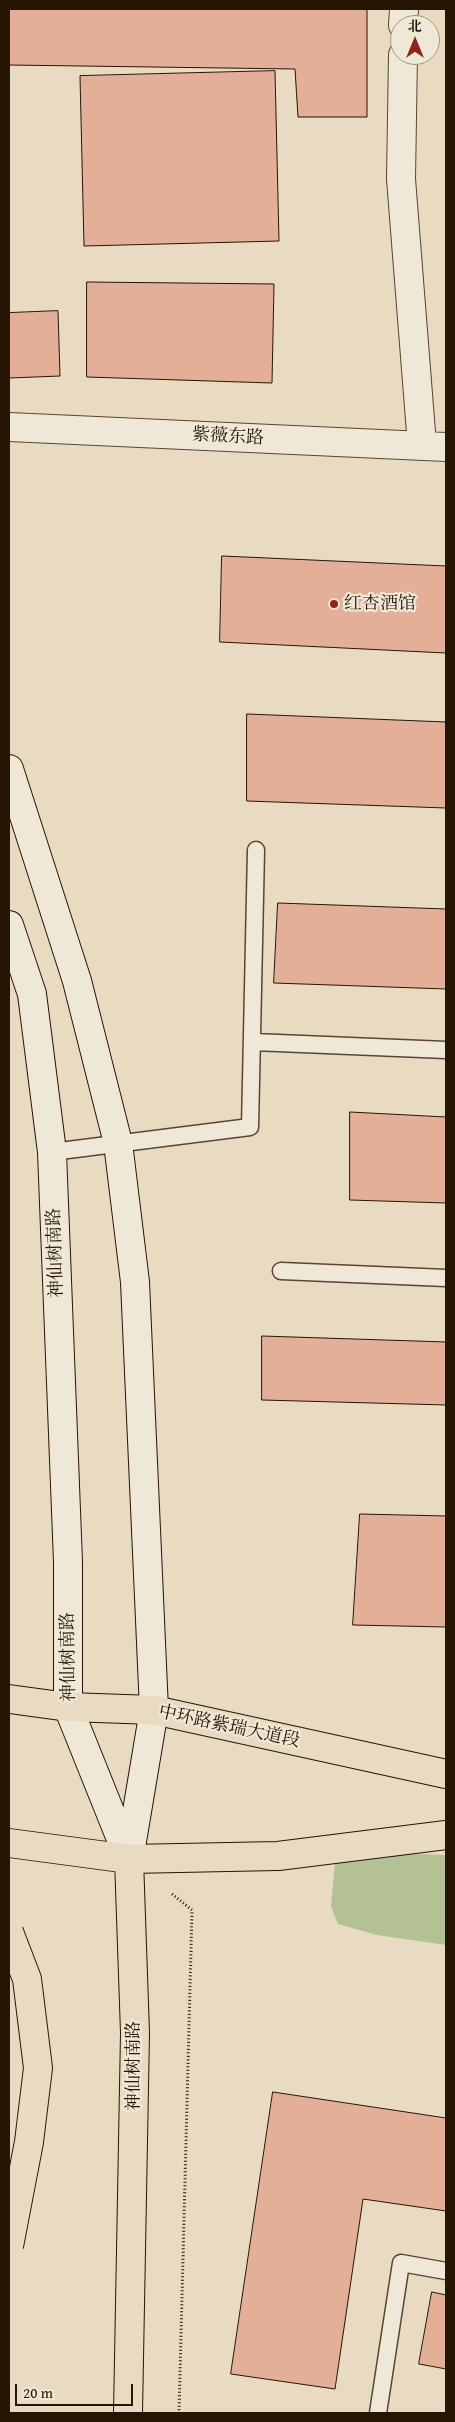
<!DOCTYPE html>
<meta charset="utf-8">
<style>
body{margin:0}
#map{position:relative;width:455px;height:2422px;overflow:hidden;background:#e8dbc1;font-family:"Gentium Book Plus","Noto Serif SC",serif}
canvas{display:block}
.frame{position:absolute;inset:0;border:10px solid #271503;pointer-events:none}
.north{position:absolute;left:390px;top:15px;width:50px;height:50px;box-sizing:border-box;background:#f0e8d7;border:1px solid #a09482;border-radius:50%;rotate:0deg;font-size:14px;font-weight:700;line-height:20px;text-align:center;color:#271503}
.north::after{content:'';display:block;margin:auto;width:18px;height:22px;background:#8f2418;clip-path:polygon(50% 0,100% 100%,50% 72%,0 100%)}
.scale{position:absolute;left:15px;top:2384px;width:118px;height:22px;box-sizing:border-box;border:2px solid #271503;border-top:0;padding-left:6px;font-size:15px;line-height:18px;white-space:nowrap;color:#271503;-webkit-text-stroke:4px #f0e8d7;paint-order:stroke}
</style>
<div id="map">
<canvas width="455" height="2422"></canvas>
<div class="frame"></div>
<div class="north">北</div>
<div class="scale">20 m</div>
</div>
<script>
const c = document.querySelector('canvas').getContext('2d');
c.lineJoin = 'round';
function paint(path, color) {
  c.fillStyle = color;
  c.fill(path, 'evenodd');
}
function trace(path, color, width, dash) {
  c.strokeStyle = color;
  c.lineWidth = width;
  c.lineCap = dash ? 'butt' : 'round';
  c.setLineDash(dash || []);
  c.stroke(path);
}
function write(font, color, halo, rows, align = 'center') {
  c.font = font + ' "Gentium Book Plus","Noto Serif SC",serif';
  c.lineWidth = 4.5;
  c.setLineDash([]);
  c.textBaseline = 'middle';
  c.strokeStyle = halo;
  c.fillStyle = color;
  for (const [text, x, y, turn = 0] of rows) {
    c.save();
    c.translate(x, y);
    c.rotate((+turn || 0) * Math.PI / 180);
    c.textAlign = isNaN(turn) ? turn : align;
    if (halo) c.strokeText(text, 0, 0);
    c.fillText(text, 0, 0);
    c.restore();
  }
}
const green = new Path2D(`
 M336,1851L446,1855V1945L377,1935L338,1924L331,1907Z`);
const building = new Path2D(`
 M9,9H367V117H298L295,69L9,65Z
 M275,71L279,241L84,246L80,76Z
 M87,282L274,284L272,383L87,377Z
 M58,311L60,376L9,378V313Z
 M222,556L446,566V653L220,642Z
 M247,714L446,722V808L247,801Z
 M278,903L446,909V989L274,983Z
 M350,1112L446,1117V1203L350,1200Z
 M262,1336L446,1342V1405L262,1400Z
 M360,1514L446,1516V1627L353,1625Z
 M273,2092L446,2118V2211L363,2199L335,2389L231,2374Z
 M432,2292L446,2295V2369L419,2364Z`);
const path = new Path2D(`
 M172,1894L192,1910L179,2413`);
const service = new Path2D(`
 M254,1042L446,1050
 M52,1152L250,1127L256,850
 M281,1271L446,1278
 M378,2413L401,2263L446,2271`);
const minor = new Path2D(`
 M403,25L404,9
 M403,55L401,179L422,445
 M9,427L446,447`);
const secondary = new Path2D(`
 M9,769L77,981L118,1143L135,1282L154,1710L129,1859
 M9,925L32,994L52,1152L68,1562V1707L129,1859`);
const primary = new Path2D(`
 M9,1699L68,1707L154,1710L446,1774
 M9,1843L129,1859L278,1856L446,1835
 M128,2413L135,2033L129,1859`);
const trunkBridge = new Path2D(`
 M9,1932L27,1979L38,2068L29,2142L9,2246`);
const markers = [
 [334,604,5,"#8f2418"]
];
const streetNames = [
 ["紫薇东路",228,437,3],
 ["神仙树南路",56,1253,-92],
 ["神仙树南路",69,1657,-91],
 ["中环路紫瑞大道段",229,1727,12],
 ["神仙树南路",134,2066,-90]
];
const poiNames = [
 ["红杏酒馆",344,604]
];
paint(green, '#b3c195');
paint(building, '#e4af99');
trace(building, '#271503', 1);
trace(service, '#574632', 19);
trace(minor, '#574632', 30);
trace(secondary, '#271503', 30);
trace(primary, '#271503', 30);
trace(path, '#271503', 3, [1, 2.5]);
trace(service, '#f0e8d7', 16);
trace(minor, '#f0e8d7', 28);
trace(secondary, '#f0e8d7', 28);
trace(primary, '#e8dbc1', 28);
trace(trunkBridge, '#271503', 30, []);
trace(trunkBridge, '#e8dbc1', 28);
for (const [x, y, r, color] of markers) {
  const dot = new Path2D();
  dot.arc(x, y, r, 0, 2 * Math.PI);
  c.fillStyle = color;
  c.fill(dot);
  trace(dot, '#f0e8d7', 2);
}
write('18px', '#271503', '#f0e8d7', streetNames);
write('18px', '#271503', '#f0e8d7', poiNames, 'left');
</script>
